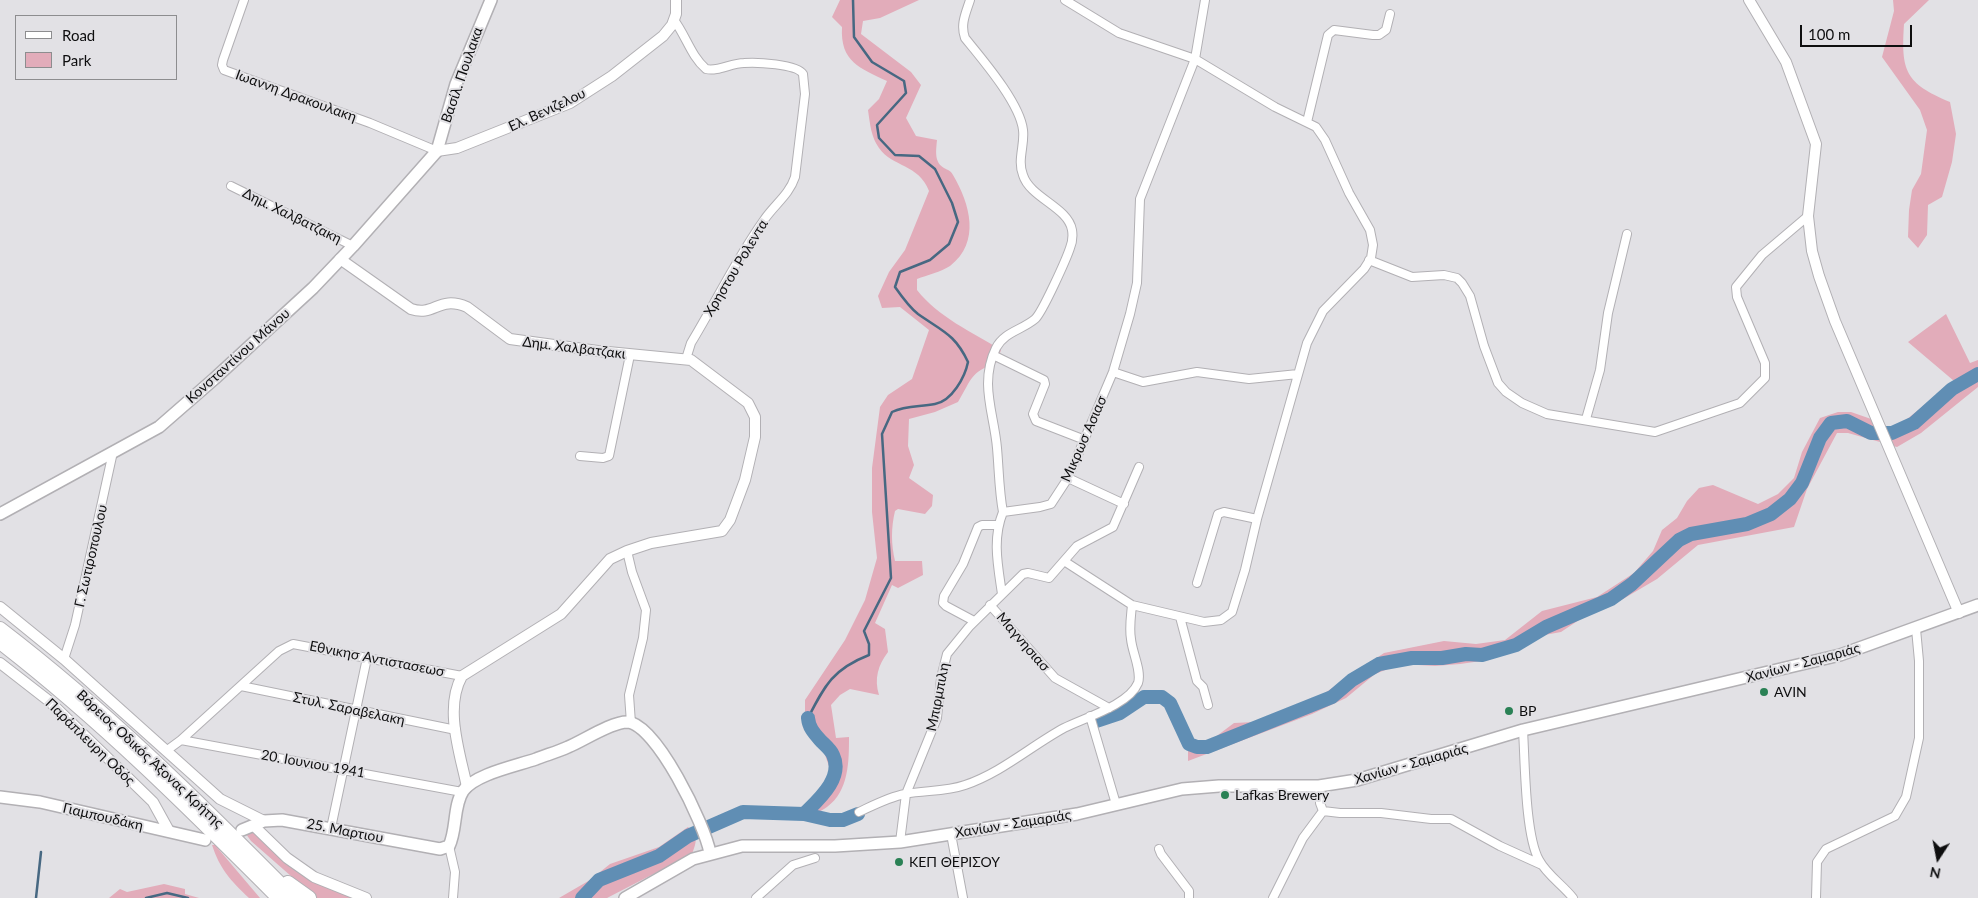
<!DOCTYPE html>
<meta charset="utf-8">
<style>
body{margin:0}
#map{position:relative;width:1978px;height:898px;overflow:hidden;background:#e2e1e5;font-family:Lato,sans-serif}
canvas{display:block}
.legend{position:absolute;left:15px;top:15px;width:162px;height:65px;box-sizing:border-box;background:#e2e1e5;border:1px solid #8d8d8f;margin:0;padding:6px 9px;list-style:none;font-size:15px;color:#0e0e0f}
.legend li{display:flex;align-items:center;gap:10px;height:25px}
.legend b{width:25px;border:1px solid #8d8d8f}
.north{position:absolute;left:1913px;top:833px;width:50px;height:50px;-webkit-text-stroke:4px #e2e1e5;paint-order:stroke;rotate:191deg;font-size:14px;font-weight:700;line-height:20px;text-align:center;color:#0e0e0f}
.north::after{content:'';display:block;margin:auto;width:18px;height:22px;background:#0e0e0f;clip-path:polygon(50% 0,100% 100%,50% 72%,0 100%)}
.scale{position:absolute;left:1800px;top:25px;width:112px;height:22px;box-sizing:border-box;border:2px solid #0e0e0f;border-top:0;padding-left:6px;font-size:15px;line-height:18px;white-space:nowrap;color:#0e0e0f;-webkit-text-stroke:4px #e2e1e5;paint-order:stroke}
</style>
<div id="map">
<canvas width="1978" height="898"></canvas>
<ul class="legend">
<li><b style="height:6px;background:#fff"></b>Road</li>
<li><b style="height:14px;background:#e2acba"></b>Park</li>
</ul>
<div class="north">N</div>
<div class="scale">100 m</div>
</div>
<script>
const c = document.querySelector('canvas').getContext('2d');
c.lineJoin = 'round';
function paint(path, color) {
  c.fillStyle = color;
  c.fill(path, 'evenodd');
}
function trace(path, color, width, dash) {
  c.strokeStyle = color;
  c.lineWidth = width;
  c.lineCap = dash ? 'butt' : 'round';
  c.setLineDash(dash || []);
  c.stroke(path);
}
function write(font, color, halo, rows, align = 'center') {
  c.font = font + ' Lato,sans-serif';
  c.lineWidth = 4;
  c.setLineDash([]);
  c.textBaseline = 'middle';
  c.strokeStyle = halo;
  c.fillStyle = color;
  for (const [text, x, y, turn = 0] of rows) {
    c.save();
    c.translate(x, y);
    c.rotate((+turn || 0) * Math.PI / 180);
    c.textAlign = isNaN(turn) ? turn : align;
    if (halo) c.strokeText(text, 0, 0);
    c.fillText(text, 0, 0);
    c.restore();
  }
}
const green = new Path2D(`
 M840,0H919L880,18L863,21L861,34L911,72L921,85L906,118L916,136L937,140C936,151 934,162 944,168C948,170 951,171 953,175C970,204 981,242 950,266C941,272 927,275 917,279V290C938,317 972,332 1001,350L997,362C969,374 973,377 958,402L935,412L909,419L908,446L914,465L909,478L933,495L932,506L925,514L898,509L895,511C891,528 891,544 895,561H922L923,575L898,588L892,585L875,623L885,629L888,652C878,665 874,679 879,695L850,689L840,695L831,705L836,738L849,737C849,761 849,791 827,807C820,812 814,813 807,819L793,817C807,798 821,796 831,772L824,752L805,728V700L845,640L865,600L877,558L872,512V468L880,407L888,395L912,379L929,330L900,307L882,308L878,296L889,272L905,250L929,191C919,164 892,167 879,148C871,137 870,124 868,110L879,99L887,81C860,68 840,62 842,27L832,17Z
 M1893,0H1929L1904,24C1901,71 1905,83 1950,102L1956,134L1952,162L1942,197L1928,205L1927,235L1918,248L1908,237L1909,210L1912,190L1921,174L1927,130L1920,110L1882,57L1894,11Z
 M1946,314L1970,363L1978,360V387L1921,433L1897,447L1893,446L1887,429L1901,424L1954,381L1908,342Z
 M1838,412H1851L1874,420L1880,442L1848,433H1837L1807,489L1794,527L1698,545L1657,579L1623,599L1588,614L1561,632L1539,636L1519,650L1488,660L1460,664L1435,666L1401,664L1375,674L1346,698L1312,714L1188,761V750L1177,722H1183L1190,737L1201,742L1214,738L1234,723L1255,722L1319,697L1384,653L1444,641L1476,644L1505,640L1542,611L1597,597L1634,573L1653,551L1662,530L1677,518L1687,501L1699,488L1713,485L1758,504L1778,494L1794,478L1802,452L1820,418Z
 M688,827C698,837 697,841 692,854L607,898H559L590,880L610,864L659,847Z
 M255,831L297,871L354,898H316L251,841L246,834Z
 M212,845H215L260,898H249C230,880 220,869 212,845Z
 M164,884L185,889V894L199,898H109L120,889L127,892Z`);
const stream = new Path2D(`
 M808,718C825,685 833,669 869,655V644L864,631L891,578L882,434L892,412C906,405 919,407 935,404C952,401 965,377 968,362C955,334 942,331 918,314C909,307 902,297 895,287L900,272L930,260L949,244L958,222L952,203L935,169L919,156L895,155L879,138L877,125L906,93L904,81L872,62L854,37L853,0
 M36,898L41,852
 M146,898L167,893L188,898`);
const river = new Path2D(`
 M1096,721L1120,713L1144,697H1162L1170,703L1189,744L1197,747H1207L1332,697L1352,680L1379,664L1412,658H1442L1466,654L1482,655L1516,645L1546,627L1611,599L1632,584L1679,540L1691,534L1747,524L1771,514L1790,499L1802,483L1820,438L1831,423L1847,421L1871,433H1892L1914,423L1952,389L1978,374
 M804,814C818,800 844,778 833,755C831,750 825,745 821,741C814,733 809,728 808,718
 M582,898L599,880L659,856L688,836L743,812L804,814L830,820H843L858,814`);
const minor = new Path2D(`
 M244,0L223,60L222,65L224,70L370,123L437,151
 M970,0C966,13 960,24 965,38C982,59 1020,103 1023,130C1025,145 1017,160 1023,175C1030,198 1068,207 1072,230C1073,236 1072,243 1070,248C1066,260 1042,313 1035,319C1022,330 1004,332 996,348C979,383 994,413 997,448C999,470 999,491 1003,512
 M674,20C686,36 691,56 706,69C718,72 731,63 744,63C756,62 797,64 803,74L805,94L795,177C789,195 775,204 764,220C736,259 716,302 691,343L686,359
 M1307,122L1328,35L1334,30L1373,35H1379L1386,30L1390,14
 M231,186L353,246
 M1369,260L1412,277L1444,275L1457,278L1462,283L1470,296L1484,346L1498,383L1506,392L1522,403L1547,414L1655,432L1740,403L1765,378V363L1737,297L1736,287L1762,255L1808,216
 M993,355L1044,380L1045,384L1033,414L1036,421L1085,440
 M1113,372L1143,382L1197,372L1249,379L1298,374
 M1586,419L1600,370L1608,313L1627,234
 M580,456L603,458L609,456L630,355
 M1068,478L1124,504
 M627,551L632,572L646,610L643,638L629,695L631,723
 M1064,561L1132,605L1204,622L1221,620L1232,612L1245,570L1257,519L1307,343L1323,311L1364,269L1371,258L1373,245L1370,230L1349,193L1325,140L1316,127L1275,107L1195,59L1119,33L1065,0
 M1197,583L1218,514L1224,512L1257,519
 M1002,594C998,566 992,539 1003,512L1040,507L1051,504L1068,478L1113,372L1130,314L1137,283L1140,199L1195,59L1205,0
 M990,605L1055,678L1109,708
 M1180,617L1197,681L1203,687L1208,705
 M974,621L946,606L943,603L944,596L963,564L978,527L982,525H998
 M64,659L75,625L113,452
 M241,686L456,730
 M1090,716L1116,804
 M1523,730C1525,761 1525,835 1539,860C1547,875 1563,885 1573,898
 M181,740L279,651L293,644L462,676
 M166,751L181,740L462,792
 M1319,786L1320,803L1323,811L1340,813H1381L1431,819H1451L1500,846L1542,865
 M859,812C874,805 889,797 905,794C925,790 945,792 965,785C1001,773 1031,746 1064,728C1084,718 1129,705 1138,683C1142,671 1132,652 1131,639C1129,628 1131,616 1132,605
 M331,828L367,658
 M951,834L963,898
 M900,842L906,794L937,718L941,678L947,654L969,627L1023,574L1028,573L1049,578L1077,546L1113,527L1139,467
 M449,846L455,872L453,898
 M1159,849L1161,854L1189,891V898
 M756,898L793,865L815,858
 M1273,898L1303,838L1323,811
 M1816,898L1817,862L1826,849L1895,816L1906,797L1919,738V661L1916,629`);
const tertiary = new Path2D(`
 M1749,0L1786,62L1816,144L1808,216L1812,251L1819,276L1835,321L1959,613
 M437,151L457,148L570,103L612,76L663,36L672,25L676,14V0
 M340,259L411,309C435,317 438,295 467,307L510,339L598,351L691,360L748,403L755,417V437L745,480L730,520L722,531L651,543L627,551L610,559L561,614L462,676C444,708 460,753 467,787
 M0,607L64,659L220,799L264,821
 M0,663L49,701L153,802L169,831
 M254,826L287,858L314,877L366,898`);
const secondary = new Path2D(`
 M0,514L159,427L214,379L313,288L353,246L437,151L456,84L491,0
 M0,797L40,802L205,840
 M242,830L264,821L282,820L440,849L449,846C457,830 453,806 463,791C475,774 516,766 536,759C546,755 557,752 568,747C583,741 611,722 627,722C656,723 705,825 710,853
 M625,898L693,859L742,846H835L900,842L1077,814L1182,789L1219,786H1319L1357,780L1523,730L1840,655L1978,605`);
const motorway = new Path2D(`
 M0,629C106,710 200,803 294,898
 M0,642C101,720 189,808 279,898
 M288,883L309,898`);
const markers = [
 [1764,692,5,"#2a8155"],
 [1509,711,5,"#2a8155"],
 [1225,795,5,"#2a8155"],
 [899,862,5,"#2a8155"]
];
const streetNames = [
 ["Βασίλ. Πουλακα",462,75,-71],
 ["Ιωαννη Δρακουλακη",296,96,20],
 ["Ελ. Βενιζελου",547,110,-25],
 ["Δημ. Χαλβατζακη",292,216,26],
 ["Χρηστου Ρολεντα",736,268,-59],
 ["Δημ. Χαλβατζακι",574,348,7],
 ["Κονσταντίνου Μάνου",238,356,-42],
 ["Μικρωσ Ασιασ",1084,439,-66],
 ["Γ. Σωτιροπουλου",91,556,-77],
 ["Μαγνησιασ",1023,642,49],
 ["Εθνικησ Αντιστασεωσ",377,659,11],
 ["Χανίων - Σαμαριάς",1803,663,-15],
 ["Μπιρμπιλη",938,697,-79],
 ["Στυλ. Σαραβελακη",349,709,12],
 ["Παράπλευρη Οδός",90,742,44],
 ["Βόρειος Οδικός Άξονας Κρήτης",150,759,43],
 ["20. Ιουνιου 1941",313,764,10],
 ["Χανίων - Σαμαριάς",1411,764,-16],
 ["Γιαμπουδάκη",103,817,13],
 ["Χανίων - Σαμαριάς",1013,824,-9],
 ["25. Μαρτιου",345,831,11]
];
const poiNames = [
 ["AVIN",1774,692],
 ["BP",1519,711],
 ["Lafkas Brewery",1235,795],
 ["ΚΕΠ ΘΕΡΙΣΟΥ",909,862]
];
paint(green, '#e2acba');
trace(stream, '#476882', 2.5);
trace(river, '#608eb4', 14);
trace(minor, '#b2b0b4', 10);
trace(tertiary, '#b2b0b4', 12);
trace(secondary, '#b2b0b4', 14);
trace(motorway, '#b2b0b4', 16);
trace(minor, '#fff', 8);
trace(tertiary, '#fff', 10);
trace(secondary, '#fff', 11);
trace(motorway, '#fff', 14);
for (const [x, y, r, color] of markers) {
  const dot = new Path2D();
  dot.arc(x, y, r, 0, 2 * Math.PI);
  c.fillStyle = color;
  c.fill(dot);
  trace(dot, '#e2e1e5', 2);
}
write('14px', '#0e0e0f', '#e2e1e5', streetNames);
write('14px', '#0e0e0f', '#e2e1e5', poiNames, 'left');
</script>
